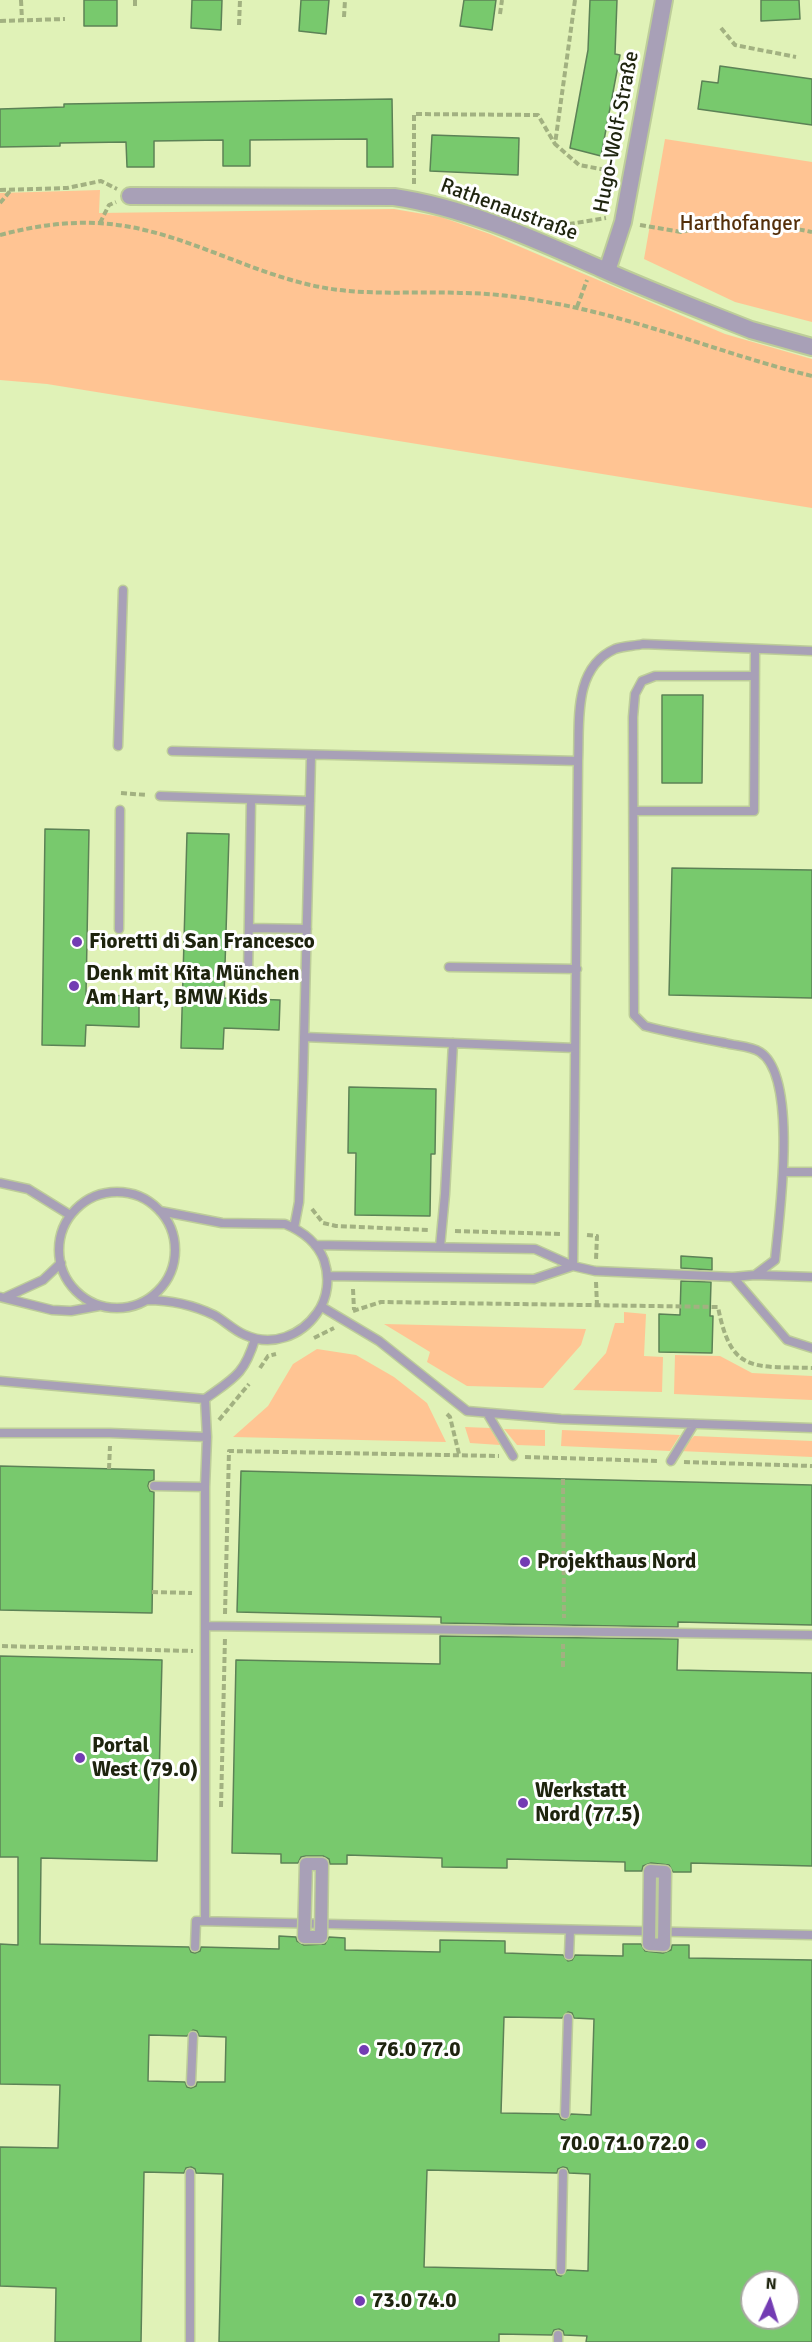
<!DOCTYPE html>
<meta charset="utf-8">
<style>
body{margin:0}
#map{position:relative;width:812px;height:2342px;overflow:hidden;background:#e0f2b7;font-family:Signika,sans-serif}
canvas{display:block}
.north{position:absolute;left:740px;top:2270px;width:60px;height:60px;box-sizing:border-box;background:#fff;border:2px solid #a5a79f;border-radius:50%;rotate:4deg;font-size:16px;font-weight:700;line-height:24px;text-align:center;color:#1e240e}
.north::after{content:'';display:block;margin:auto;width:21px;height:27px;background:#733cb3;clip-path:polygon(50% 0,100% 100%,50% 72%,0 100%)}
</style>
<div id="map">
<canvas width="812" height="2342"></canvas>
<div class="north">N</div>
</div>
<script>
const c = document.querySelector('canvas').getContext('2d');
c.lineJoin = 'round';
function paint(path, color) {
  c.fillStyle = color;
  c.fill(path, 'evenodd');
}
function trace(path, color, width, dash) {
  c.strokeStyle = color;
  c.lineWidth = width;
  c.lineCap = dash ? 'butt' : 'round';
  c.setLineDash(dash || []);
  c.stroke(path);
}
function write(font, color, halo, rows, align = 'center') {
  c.font = font + ' Signika,sans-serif';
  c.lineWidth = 6;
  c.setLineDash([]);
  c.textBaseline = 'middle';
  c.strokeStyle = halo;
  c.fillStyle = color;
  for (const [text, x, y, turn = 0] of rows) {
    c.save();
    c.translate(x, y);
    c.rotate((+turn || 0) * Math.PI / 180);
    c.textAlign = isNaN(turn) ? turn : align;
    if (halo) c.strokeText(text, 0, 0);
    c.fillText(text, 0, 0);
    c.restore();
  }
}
const green = new Path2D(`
 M665,139L812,162V322L735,302L644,259Z
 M100,190L99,213L394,209L441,217L490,234L725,334L812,359V508L47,384L0,380V193Z
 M624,1312L646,1314L644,1356L663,1357L662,1392L573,1390L606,1353L615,1323H624Z
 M384,1324L586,1329L581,1345L543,1388L467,1386L427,1362L430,1352Z
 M317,1349L356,1355L394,1377L427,1403L446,1442L233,1437L268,1406L293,1364Z
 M675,1355L720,1356L752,1373L812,1376V1400L674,1394Z
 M465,1427L490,1428L500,1445L470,1443Z
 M504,1429L545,1430V1446L517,1445Z
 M562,1430L680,1435L670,1451L561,1446Z
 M694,1436L812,1441V1457L680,1451Z`);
const building = new Path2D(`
 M84,0H117V26H84Z
 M192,0H222L221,30L191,28Z
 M301,0H329L326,34L299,31Z
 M464,0H496L492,30L460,26Z
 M590,0H617L615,54L620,55L601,156L570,148L588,50Z
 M761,0H799L800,19L761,21Z
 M720,66L812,79V125L698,109L702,81L718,83Z
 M392,99L393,167H367V139L250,140V166H223V140L154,141V167H127L126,142L60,143V146L0,147V109L64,107V104Z
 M432,135L519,138L518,175L430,171Z
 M662,695H703L702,783H662Z
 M45,829L89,830L86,995L139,996V1027L86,1025L85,1046L42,1045Z
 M187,833L229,834L224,998L280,1000L279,1030L224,1028L223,1049L181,1048Z
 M672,868L812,870V998L669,995Z
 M349,1087L436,1089L435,1154H431L430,1216L355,1215L356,1153H348Z
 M681,1256L712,1258V1270L681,1268Z
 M681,1281L711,1282L710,1316H713L712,1353L659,1352V1314L680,1315Z
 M0,1466L154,1470V1480L149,1482L148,1486L150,1491L154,1492L152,1613L0,1610Z
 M241,1471L812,1485V1625L678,1622V1627L441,1623V1617L237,1612Z
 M440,1636L678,1639L677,1670L812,1673V1866L691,1863V1872H673L669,1865L651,1863L643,1866L642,1871H625V1862L507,1859V1868L442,1867V1858L347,1855V1864H330L329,1859L323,1856H306L301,1857L298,1863H281V1854L232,1853L236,1660L440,1664Z
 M0,1656L162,1660L157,1861L41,1858L40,1944L189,1947L191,1952L195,1953L200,1951L201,1947L279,1949V1936L296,1937L297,1941L304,1945L325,1944L329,1937L345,1938V1950L440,1952V1940L505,1941V1953L563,1955L568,1961L572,1960L575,1955L623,1956V1944H641L645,1951L663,1953L671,1950L672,1945H689V1958L812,1960V2342H586L587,2336L564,2335L563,2331L559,2329L554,2330L552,2335L499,2334V2342H219L223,2174L196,2173L195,2169L191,2167L186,2168L184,2173L144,2172L141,2342H55L56,2288L0,2286V2147L58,2148L60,2085L0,2084V1944L18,1945V1857H0ZM568,2012L572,2013L574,2018L594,2019L591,2115L571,2114L565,2120L561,2119L559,2114L501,2113L504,2017L562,2018ZM193,2030L197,2031L199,2036L226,2037L225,2082H197L196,2086L191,2088L187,2087L185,2082L148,2081L149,2035L187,2036ZM563,2167L567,2168L569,2173L590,2174L588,2271L567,2270L561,2276L557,2275L555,2270L424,2267L427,2170L557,2173L558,2169ZM752,2282H788V2318H752Z`);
const path = new Path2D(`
 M21,0L22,20
 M135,0V8
 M575,0L555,144L579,165L617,172
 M500,14L502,0
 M344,17L345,0
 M0,21L65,19
 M239,25L240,0
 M721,28L735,45L796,57
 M414,184V114L538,115L555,144
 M0,190L67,188L101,181L117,189
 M0,203L11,190
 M100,223L109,205L116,202
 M640,225L681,232L742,218L812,232
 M551,227L606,218
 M0,235C41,224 83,219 125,226C192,237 253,274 320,287C367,296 413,291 460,293C488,293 514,296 541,301C634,316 721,354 812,376
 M577,307L587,280
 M121,793L147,795
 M312,1209L323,1223L336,1226L429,1230
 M455,1231L561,1234
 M587,1235L597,1236L596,1260
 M596,1282L597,1305
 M353,1289L354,1310
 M353,1311L381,1302L718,1307C731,1374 753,1366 812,1368
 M314,1338L334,1328
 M260,1368L268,1356L276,1354
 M447,1414L450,1417L459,1454
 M219,1420L249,1384
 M525,1457L658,1461
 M684,1462L812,1466
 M109,1469L110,1446
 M563,1479L564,1618
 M152,1592L192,1593
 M225,1614L229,1451L499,1456
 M2,1646L193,1651
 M563,1667V1644
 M221,1807L225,1637`);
const service = new Path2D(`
 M754,676H655L642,681L635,694L633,717L634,1015L645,1026C672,1033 698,1038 725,1043C736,1046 751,1046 760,1052C799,1077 779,1218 775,1260L755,1275
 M118,746L123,590
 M172,751L578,761
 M160,796L310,801
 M634,811H754L755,649
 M249,928L307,929
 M119,929L120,810
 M449,967L577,969
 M248,976L251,800
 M304,1037L575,1048
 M783,1172H812
 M0,1183L28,1189L70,1215
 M59 1250a58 58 0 1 1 116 0a58 58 0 1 1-116 0Z
 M294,1228L299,1202L303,1079L311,756
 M315,1245L535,1249L573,1266L595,1271L733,1277L755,1275L812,1277
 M440,1247L445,1194L453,1043
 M573,1266L578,761C580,723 572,668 615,649C623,646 634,646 643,644L812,651
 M327,1276L534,1279L573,1266
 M733,1277L787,1340L812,1348
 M0,1297L52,1310L71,1311L99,1306
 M6,1297L43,1280L61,1263
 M147,1300C170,1300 193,1305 214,1315C225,1321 233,1330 245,1335C272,1347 301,1336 317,1313C328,1298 330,1278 324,1260C317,1242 302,1231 285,1224L222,1223L160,1211
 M322,1307L379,1341L467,1411L561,1419L812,1428
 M0,1381L205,1399
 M487,1413L513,1456
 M0,1433H110L207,1437
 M671,1461L694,1424
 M154,1486L205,1487L207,1437L205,1399C234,1378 244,1375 255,1339
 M205,1487V1921
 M205,1626L812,1635
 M195,1947L196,1921L812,1935
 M569,1955L570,1930
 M191,2082L193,2036
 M565,2114L568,2018
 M561,2270L563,2173
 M190,2342V2173
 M558,2342V2335`);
const minor = new Path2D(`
 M130,196L394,197C468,208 536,240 604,270C642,287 680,302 718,317L751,330L812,347
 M607,271L623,222L664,0`);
const pedestrianBridge = new Path2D(`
 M306,1864H322L321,1937H304Z
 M650,1871L665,1872L664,1945L649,1944Z`);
const markers = [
 [77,942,6,"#733cb3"],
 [74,986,6,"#733cb3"],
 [525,1562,6,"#733cb3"],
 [80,1758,6,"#733cb3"],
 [523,1803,6,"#733cb3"],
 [364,2050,6,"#733cb3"],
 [701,2144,6,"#733cb3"],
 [360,2301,6,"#733cb3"]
];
const streetNames = [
 ["Hugo-Wolf-Straße",617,132,-79],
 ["Rathenaustraße",509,210,20]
];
const parkNames = [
 ["Harthofanger",740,224]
];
const poiNames = [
 ["Fioretti di San Francesco",89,942],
 ["Denk mit Kita München",86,974],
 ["Am Hart, BMW Kids",86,998],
 ["Projekthaus Nord",537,1562],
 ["Portal",92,1746],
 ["West (79.0)",92,1770],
 ["Werkstatt",535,1791],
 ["Nord (77.5)",535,1815],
 ["76.0 77.0",376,2050],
 ["70.0 71.0 72.0",689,2144,"right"],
 ["73.0 74.0",372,2301]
];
paint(green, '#ffc493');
paint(building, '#78c96d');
trace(building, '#5c8256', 1.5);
trace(service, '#bdcd99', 11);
trace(minor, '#bdcd99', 20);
trace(path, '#a2b181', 4, [6, 3]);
trace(service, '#a8a0b7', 8);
trace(minor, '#a8a0b7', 16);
trace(pedestrianBridge, '#bdcd99', 15, []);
trace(pedestrianBridge, '#a8a0b7', 12);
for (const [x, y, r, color] of markers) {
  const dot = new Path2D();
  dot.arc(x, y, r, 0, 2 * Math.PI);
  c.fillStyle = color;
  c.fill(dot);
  trace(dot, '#fff', 2);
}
write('21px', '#1e240e', '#fff', streetNames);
write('21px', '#542f0a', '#fff', parkNames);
write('bold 21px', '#1e240e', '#fff', poiNames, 'left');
</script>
